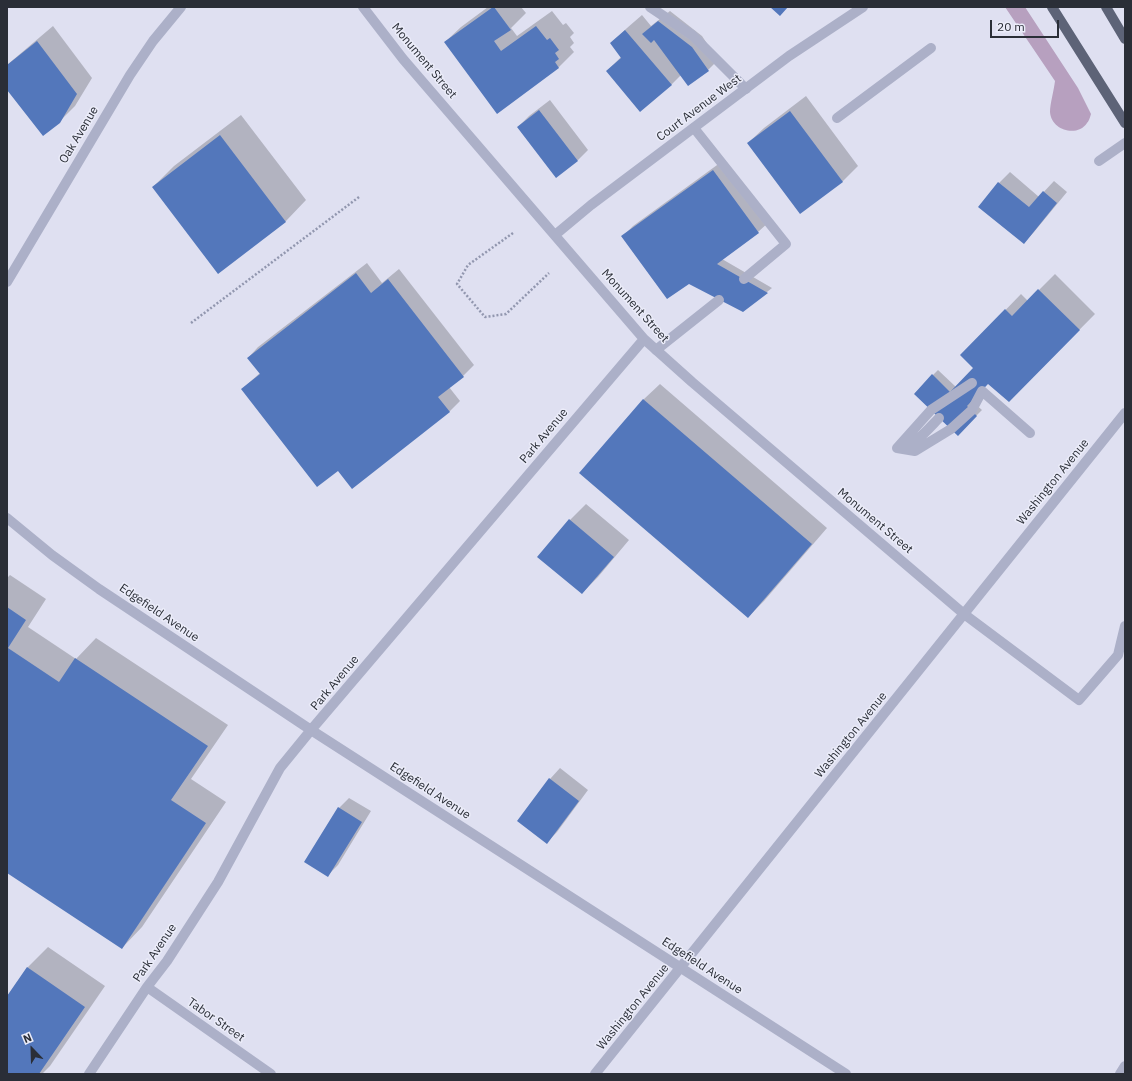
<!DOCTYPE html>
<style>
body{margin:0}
#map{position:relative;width:1132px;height:1081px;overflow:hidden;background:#dfe0f1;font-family:"IBM Plex Sans",sans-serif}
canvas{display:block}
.frame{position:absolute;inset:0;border:8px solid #2a2e37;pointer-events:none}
.north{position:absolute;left:12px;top:1029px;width:40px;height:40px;-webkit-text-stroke:3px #ebecf9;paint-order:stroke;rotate:337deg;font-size:11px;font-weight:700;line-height:16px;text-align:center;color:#2a2e37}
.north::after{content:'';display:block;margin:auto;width:14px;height:18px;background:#2a2e37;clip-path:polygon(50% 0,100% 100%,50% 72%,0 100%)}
.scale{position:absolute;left:990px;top:20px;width:69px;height:18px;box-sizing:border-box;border:2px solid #2a2e37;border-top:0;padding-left:5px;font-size:12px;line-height:14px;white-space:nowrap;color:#2a2e37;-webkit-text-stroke:3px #ebecf9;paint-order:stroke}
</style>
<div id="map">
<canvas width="1132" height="1081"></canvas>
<div class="frame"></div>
<div class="north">N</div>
<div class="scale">20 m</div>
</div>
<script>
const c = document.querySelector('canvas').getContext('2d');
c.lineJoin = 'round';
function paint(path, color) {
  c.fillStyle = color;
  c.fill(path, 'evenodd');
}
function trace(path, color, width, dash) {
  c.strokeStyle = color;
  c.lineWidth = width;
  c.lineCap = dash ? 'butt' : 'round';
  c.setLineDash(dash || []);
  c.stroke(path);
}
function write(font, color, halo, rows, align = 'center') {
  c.font = font + ' "IBM Plex Sans",sans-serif';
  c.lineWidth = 3;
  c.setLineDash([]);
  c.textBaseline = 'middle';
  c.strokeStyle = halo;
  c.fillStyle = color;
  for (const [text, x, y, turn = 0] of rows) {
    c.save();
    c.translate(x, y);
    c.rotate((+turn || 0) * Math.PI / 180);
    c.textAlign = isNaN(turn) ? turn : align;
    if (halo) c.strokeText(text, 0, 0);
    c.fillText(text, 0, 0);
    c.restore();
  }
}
const green = new Path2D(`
 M1005,7H1025L1078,88L1091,114C1090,117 1089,121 1087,123C1077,138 1051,130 1050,112C1050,104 1054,90 1055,81Z`);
const shadow = new Path2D(`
 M488,7H521L526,13L511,28L517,36L552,11L563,25L566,23L574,33L570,37L574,43L570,47L574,52L558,68L445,42L461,27Z
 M670,11L702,36L718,60L708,70L681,75L671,85L607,71L622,56L611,43L627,28L642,15L651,26Z
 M53,26L92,78L75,106L59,122L7,89V65Z
 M806,96L858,166L842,182L748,143L764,128Z
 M550,100L588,150L578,160L557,176L518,127L529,116Z
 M241,115L306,200L286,221L218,272L153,187L174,166Z
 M724,160L769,222L758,232L722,259L772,288L743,311L623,236L633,226Z
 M1010,172L1039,197L1054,181L1067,192L1034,232L1024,243L980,207L999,183Z
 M367,263L382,283L399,269L474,365L463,376L449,387L460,401L449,412L338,470L242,389L260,373L248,358L258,347Z
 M1055,274L1095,314L1009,401L989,382L971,400L982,410L958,434L915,393L938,370L956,387L974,368L962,355L1021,294L1028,301Z
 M660,384L827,528L764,601L748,617L581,472L644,399Z
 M586,504L629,540L598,577L582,593L539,556L570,520Z
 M10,575L46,599L28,627L76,659L96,638L228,725L191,779L226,802L142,927L122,948L7,872V578Z
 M560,768L588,790L557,832L547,842L550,779Z
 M349,798L371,811L338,865L328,875L339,808Z
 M48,947L105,986L50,1066L42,1074H11L7,1072V997L27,968Z`);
const building = new Path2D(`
 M493,7H494L511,30L494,41L501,51L536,26L547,40L550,38L559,50L555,53L559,59L555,62L559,68L497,114L444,42Z
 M770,7H788L780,16Z
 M658,21L692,47L709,71L688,86L654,40L651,43L642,34Z
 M625,30L672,85L640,112L606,71L621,58L610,43Z
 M37,41L77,94L60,123L43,136L7,90V65Z
 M539,110L578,161L556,178L517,127Z
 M790,111L843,182L800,214L747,143Z
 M220,135L286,222L218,274L152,187Z
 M713,170L759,233L717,264L768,293L743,312L689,284L667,299L621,236Z
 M998,182L1029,207L1043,191L1057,203L1024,244L978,207Z
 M356,273L371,293L388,279L464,377L438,397L450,412L352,489L338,471L317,487L241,389L260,374L247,358Z
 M1038,289L1080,330L1009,402L988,384L967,406L977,416L958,436L914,394L932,374L950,392L973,368L960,355L1005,309L1012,316Z
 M643,399L812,544L748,618L579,473Z
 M569,519L614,557L582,594L537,557Z
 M7,607L26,620L8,648L59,682L75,658L208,746L171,800L206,823L122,949L7,873Z
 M549,778L579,801L547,844L517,821Z
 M338,807L362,822L328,877L304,862Z
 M27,967L85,1007L39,1074H9L7,1073V996Z`);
const path = new Path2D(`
 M513,233L468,265L457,284L485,317L506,314L549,273
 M191,323L359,197`);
const lane = new Path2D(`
 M650,7L692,35L746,89
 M837,118L931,48
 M694,128L786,244L744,279
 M1099,161L1125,143
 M656,350L719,300
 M897,448L915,451L951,429L972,410L982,391L1030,433
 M897,448L931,410L972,383
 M899,448C913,448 930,427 939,418
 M964,614L1079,700L1118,655L1125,626`);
const street = new Path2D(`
 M363,7L403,59L644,339L692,382L964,614
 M555,235L591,205L789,56L863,7
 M7,282L130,75L153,41L181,7
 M7,518L52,555L99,589L311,730L846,1074
 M147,987L271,1074
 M89,1074L147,987L167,961L218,882L280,768L311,730L644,339
 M595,1074L1125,413
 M1120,1074L1125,1066`);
const primary = new Path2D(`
 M1052,7L1125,123
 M1106,7L1125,39`);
const streetNames = [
 ["Monument Street",424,61,50],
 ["Court Avenue West",699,108,-37],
 ["Oak Avenue",79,135,-59],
 ["Monument Street",635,306,48],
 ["Park Avenue",544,436,-50],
 ["Washington Avenue",1053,482,-51],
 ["Monument Street",875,521,40],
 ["Edgefield Avenue",159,613,34],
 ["Park Avenue",335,683,-50],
 ["Washington Avenue",851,735,-51],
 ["Edgefield Avenue",430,791,33],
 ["Park Avenue",155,953,-56],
 ["Edgefield Avenue",702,966,33],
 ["Washington Avenue",633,1007,-51],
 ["Tabor Street",216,1020,35]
];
paint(green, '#b7a0bf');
paint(shadow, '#0003');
paint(building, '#5377bb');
trace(path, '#9297af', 2.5, [2, 2]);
trace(lane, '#acb0c8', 10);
trace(street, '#acb0c8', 10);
trace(primary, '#5d6377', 10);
write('12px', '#2a2e37', '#ebecf9', streetNames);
</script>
